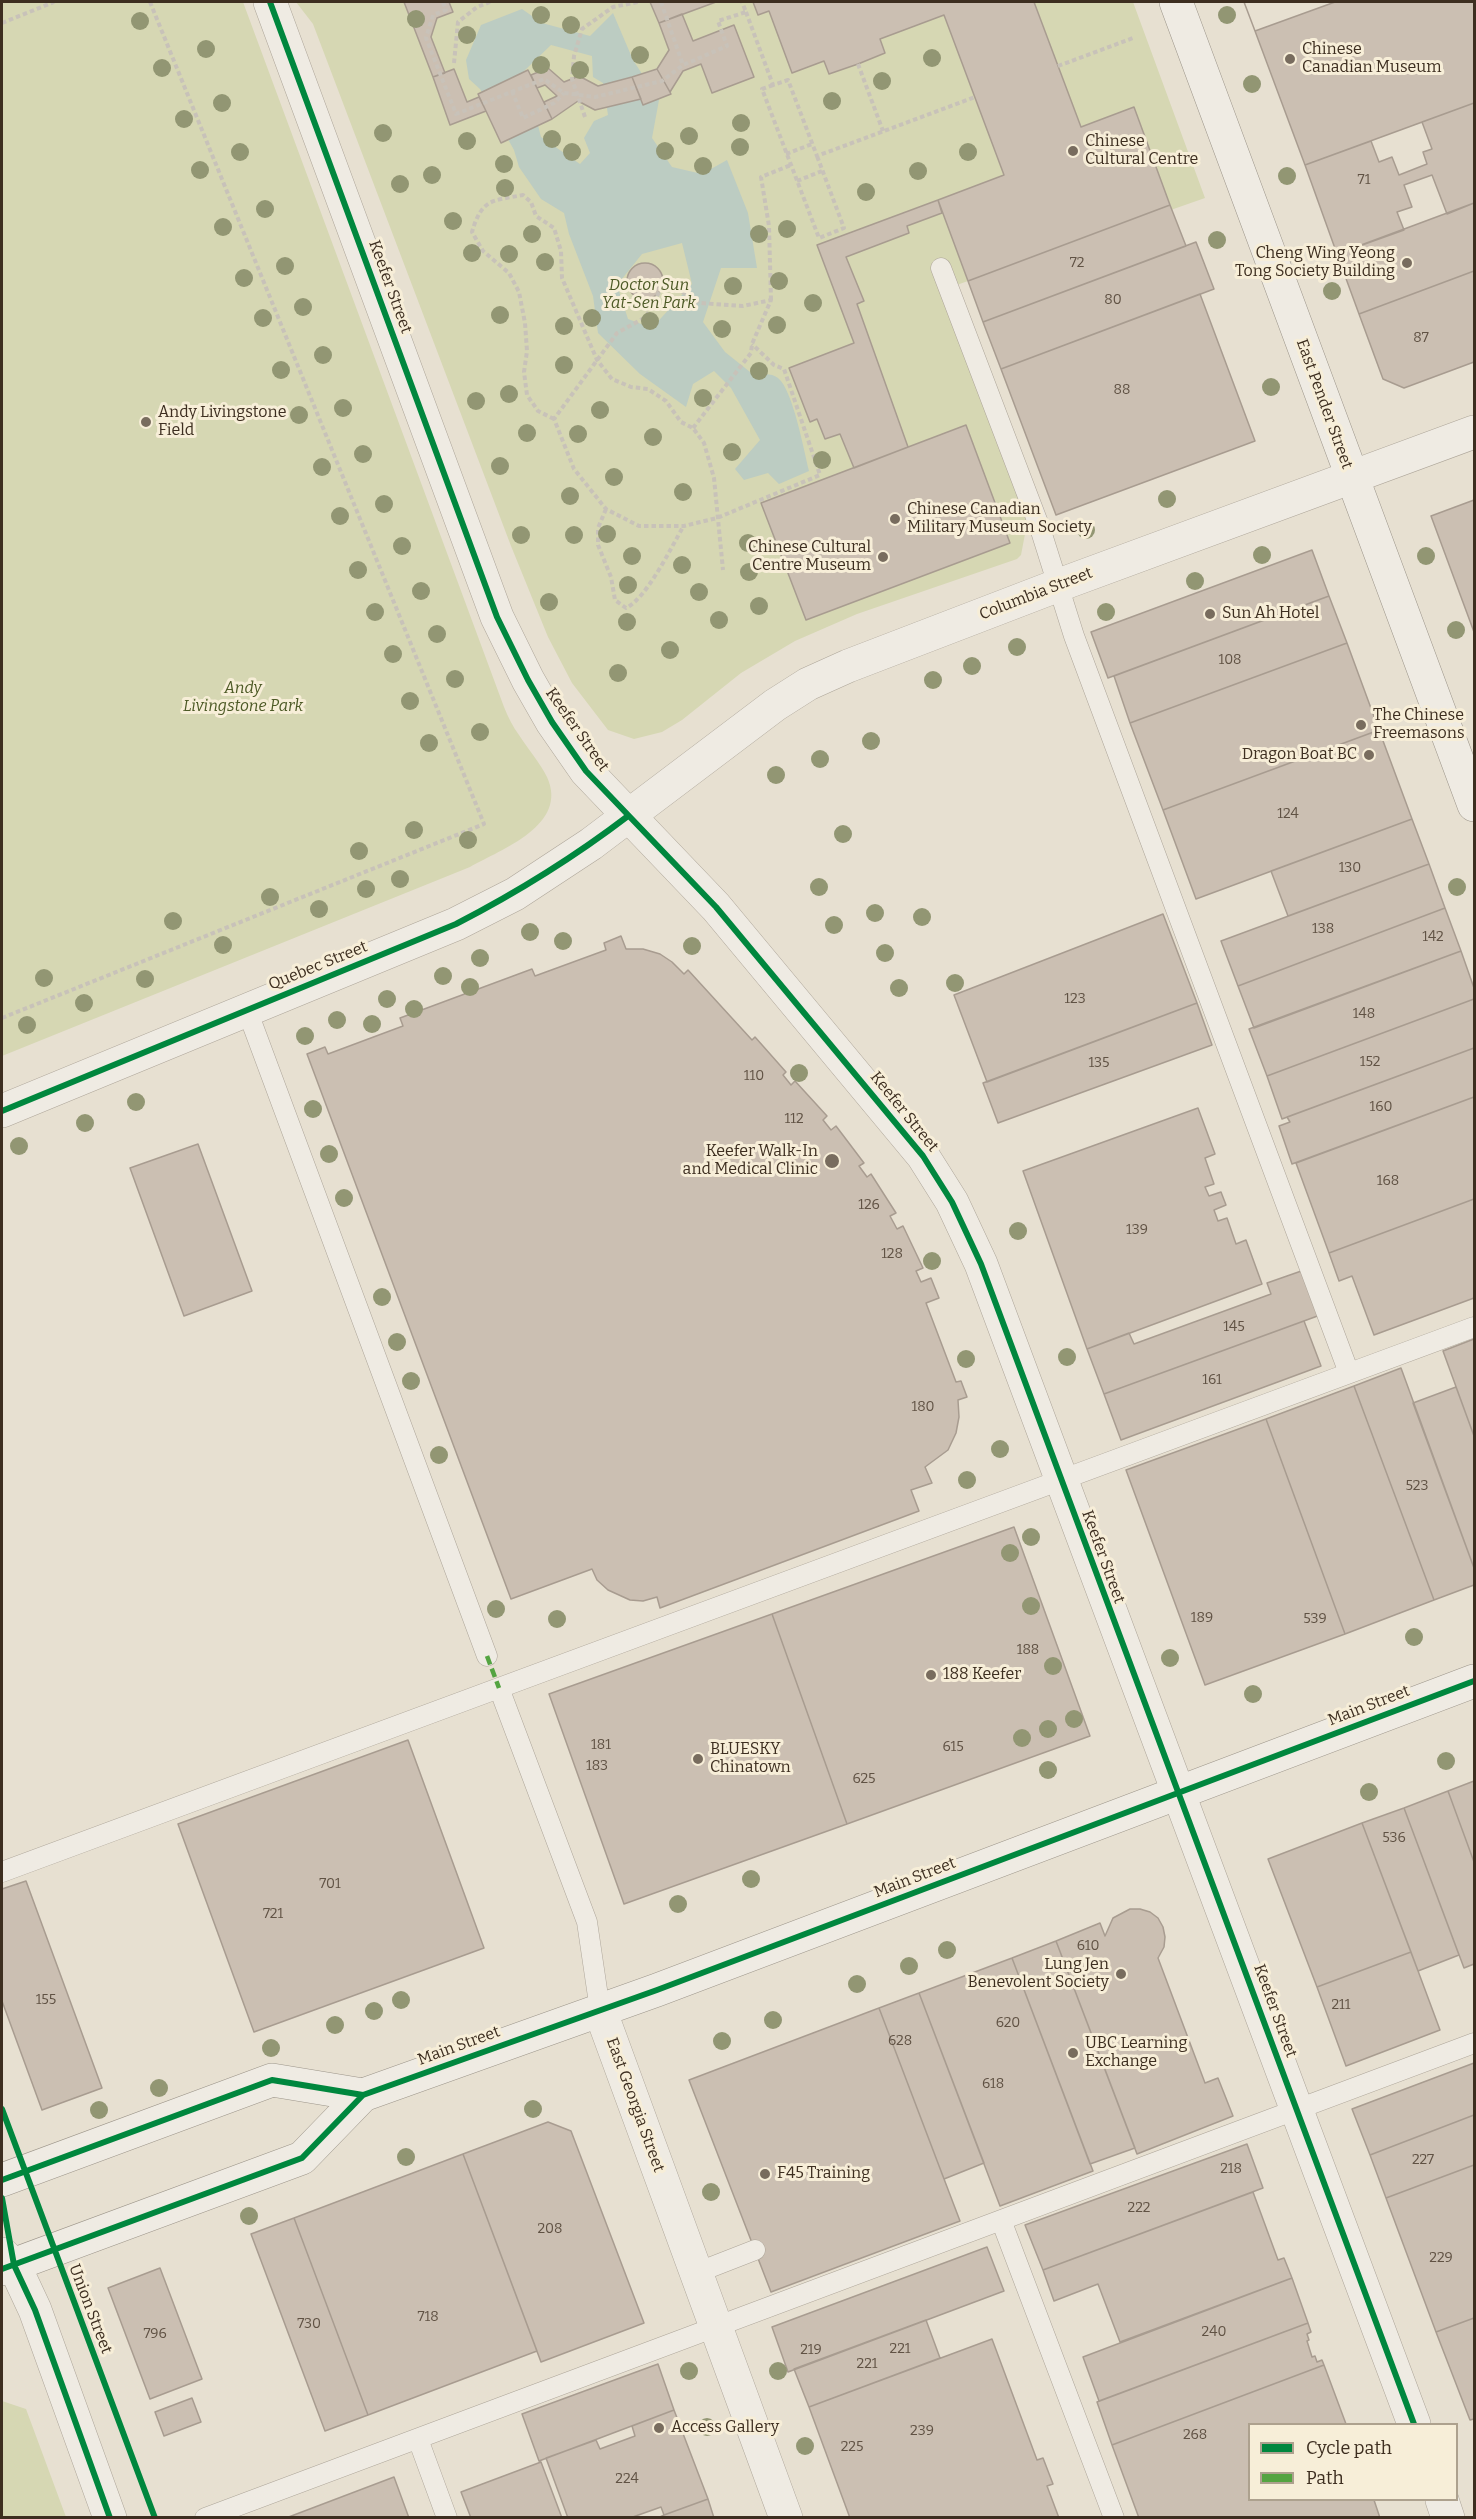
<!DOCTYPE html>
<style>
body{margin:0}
#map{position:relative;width:1476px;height:2519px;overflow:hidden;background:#e7e0d1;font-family:Bitter,serif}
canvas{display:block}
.frame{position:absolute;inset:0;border:3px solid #3d2e20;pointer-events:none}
.legend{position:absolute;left:1248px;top:2423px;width:210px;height:78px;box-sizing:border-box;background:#f7eed8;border:2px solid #ada18e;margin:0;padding:8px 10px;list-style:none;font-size:18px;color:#3d2e20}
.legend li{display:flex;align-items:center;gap:12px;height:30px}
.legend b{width:30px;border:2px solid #ada18e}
</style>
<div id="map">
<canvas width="1476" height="2519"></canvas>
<div class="frame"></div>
<ul class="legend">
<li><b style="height:8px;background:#00873e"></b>Cycle path</li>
<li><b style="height:8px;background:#54a441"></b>Path</li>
</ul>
</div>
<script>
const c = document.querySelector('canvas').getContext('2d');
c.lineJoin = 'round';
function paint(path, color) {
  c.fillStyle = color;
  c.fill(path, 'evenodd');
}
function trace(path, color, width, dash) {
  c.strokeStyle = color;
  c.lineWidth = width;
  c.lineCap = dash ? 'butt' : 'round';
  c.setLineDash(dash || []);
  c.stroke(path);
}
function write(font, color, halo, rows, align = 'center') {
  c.font = font + ' Bitter,serif';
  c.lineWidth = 6;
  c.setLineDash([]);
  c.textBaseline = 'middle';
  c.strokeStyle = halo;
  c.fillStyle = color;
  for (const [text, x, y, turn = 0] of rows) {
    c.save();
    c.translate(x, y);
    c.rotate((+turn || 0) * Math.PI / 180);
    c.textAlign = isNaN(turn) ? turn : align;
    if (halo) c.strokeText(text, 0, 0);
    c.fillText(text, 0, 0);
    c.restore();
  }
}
const green = new Path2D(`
 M2,2H243L504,707C508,717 513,727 519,735C528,749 540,763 547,777C569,825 502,849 470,867L2,1056Z
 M296,2H1133L1205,198L948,288L1040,528L1025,534L1021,555L1017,559L857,614L795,641L741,673L682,720L662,732L634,739L608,730L572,683L548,637L511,546L313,24Z
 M2,2401L26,2409L66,2517H2Z`);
const water = new Path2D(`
 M522,9L542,23L590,36L613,13L633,60L659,100L652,138L672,167L702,174L727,160L748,213L757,268H721L703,322L725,352L755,376C763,374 771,373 778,378C793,390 804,451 809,471L779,484L768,473L744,480L735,469L760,440L731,388L714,371L693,384L686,407L640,374L598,333L593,296L569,234L564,213L541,199L519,167L514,150L480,89L469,79L466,60L481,25ZM551,45L592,56L593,77L603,83L608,115L594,121L584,138L590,153L580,164L541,137L524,71ZM682,243L692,284L652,328L628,319L617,285L642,254Z`);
const building = new Path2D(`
 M404,2H449L453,12L437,18L431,37L445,73L433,77Z
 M650,2H716L659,23Z
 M753,2H1034L1081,127L1134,107L1170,205L968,281L938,200L1004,175L944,15L880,39L885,53L858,64L829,74L824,61L792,73L769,11L758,15Z
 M1244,2H1335L1255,31Z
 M1244,2H1335L1255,31Z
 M1335,2H1474V103L1305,165L1255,31Z
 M682,14L693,41L734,25L754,77L712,93L701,64L683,71L670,92L657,69L669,50L659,23Z
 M548,68L564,82L579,76L598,86L632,77L641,99L595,110L578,101L552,119L544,102L557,96L545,85L537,88L531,75Z
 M454,69L467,102L479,97L486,111L450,125L433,77Z
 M657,69L671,94L643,105L632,77Z
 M528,70L552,119L501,143L478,94Z
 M1474,103V203L1447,214L1432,175L1404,185L1412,207L1397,212L1404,230L1337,254L1305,165L1371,141L1379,162L1392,157L1399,175L1427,164L1423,152L1432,149L1422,122Z
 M938,200L942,213L907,226L909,233L846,257L864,301L857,304L908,447L854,468L840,434L825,439L817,419L810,422L789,368L854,343L817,245Z
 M1474,203V271L1359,314L1337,254Z
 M1170,205L1186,246L983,322L968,281Z
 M1196,242L1214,289L1001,369L983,322Z
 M627 281a18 18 0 1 1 36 0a18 18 0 1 1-36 0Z
 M1474,271V362L1404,388L1383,379L1359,314Z
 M1200,294L1255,441L1056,515L1001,369Z
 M966,425L1010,543L806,620L761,503Z
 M1474,500V632L1431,516Z
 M1312,550L1329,596L1108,678L1091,632Z
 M1329,596L1347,643L1130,723L1114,676Z
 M1347,643L1379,730L1163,810L1130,723Z
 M1379,730L1412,819L1196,899L1163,810Z
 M1412,819L1429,864L1288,916L1271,871Z
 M1429,864L1445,908L1238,986L1221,941Z
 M1445,908L1461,951L1254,1028L1238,986Z
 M1163,914L1197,1003L987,1082L954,995Z
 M621,936L626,949H643L660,954L672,962L684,974L688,970L752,1040L755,1037L786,1072L783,1075L791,1085L795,1081L827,1116L823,1120L831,1130L836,1126L864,1163L859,1166L867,1177L871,1174L896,1213L890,1216L897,1229L903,1226L923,1268L916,1271L921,1282L931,1278L939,1298L926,1303L956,1382L961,1381L967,1397L958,1400L959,1417L956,1433L948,1450L925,1467L932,1483L911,1490L919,1511L660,1608L657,1597L643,1601L630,1600L608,1590L597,1580L592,1569L511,1599L307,1054L325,1047L328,1054L403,1026L400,1018L532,969L535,976L606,950L604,943Z
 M1461,951L1474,988V999L1267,1076L1249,1029Z
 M1474,999V1048L1282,1119L1267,1076Z
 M1197,1003L1212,1045L998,1123L983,1083Z
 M1474,1048V1097L1292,1164L1279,1126L1290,1122L1287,1117Z
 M1474,1097V1199L1329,1253L1296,1163Z
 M1198,1108L1215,1154L1205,1158L1214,1184L1205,1187L1209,1196L1221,1192L1226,1205L1214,1210L1218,1221L1227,1218L1236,1244L1246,1240L1262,1284L1087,1349L1023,1171Z
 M198,1144L252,1291L184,1316L130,1168Z
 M1474,1199V1298L1374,1335L1352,1276L1339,1281L1329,1253Z
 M1307,1269L1323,1314L1104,1394L1087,1349L1129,1333L1134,1344L1271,1294L1267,1283Z
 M1304,1321L1321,1366L1121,1440L1104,1394Z
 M1474,1339V1436L1443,1351Z
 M1401,1368L1474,1568V1585L1434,1600L1354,1386Z
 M1354,1386L1434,1600L1345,1634L1266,1419Z
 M1456,1387L1474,1436V1568L1413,1403Z
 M1266,1419L1345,1634L1205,1685L1126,1470Z
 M1014,1527L1090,1736L847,1824L772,1614Z
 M772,1614L847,1824L624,1904L549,1694Z
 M408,1740L484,1948L254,2032L178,1824Z
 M1474,1781V1862L1448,1791Z
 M1448,1791L1474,1862V1964L1464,1968L1404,1808Z
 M1404,1808L1459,1955L1418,1971L1362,1823Z
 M1362,1823L1411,1952L1317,1987L1268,1859Z
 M26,1881L102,2088L42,2110L2,2001V1889Z
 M1130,1909H1140L1150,1912L1158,1918L1163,1927L1165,1937L1164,1947L1158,1958L1205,2083L1218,2078L1233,2116L1137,2154L1056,1941L1100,1923L1105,1936L1113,1918Z
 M1056,1941L1135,2148L1090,2164L1012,1958Z
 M1411,1952L1440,2030L1346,2066L1317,1987Z
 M1012,1958L1093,2171L1000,2206L919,1993Z
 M919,1993L984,2163L944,2179L879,2008Z
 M879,2008L960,2221L771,2292L689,2080Z
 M1474,2063V2115L1370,2155L1352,2109Z
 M1474,2115V2165L1386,2198L1370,2155Z
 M548,2122L571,2131L644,2323L541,2362L463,2154Z
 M1247,2144L1263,2188L1043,2270L1025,2225Z
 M463,2154L537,2351L368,2415L294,2218Z
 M1474,2165V2318L1436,2332L1386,2198Z
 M1253,2192L1278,2260L1284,2258L1292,2278L1120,2342L1098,2284L1054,2301L1043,2270Z
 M294,2218L368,2415L325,2431L251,2234Z
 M987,2247L1004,2291L788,2372L772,2327Z
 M160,2268L202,2379L150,2399L108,2288Z
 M1292,2278L1308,2323L1099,2401L1083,2357Z
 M1474,2318V2419L1470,2420L1436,2332Z
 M926,2320L940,2358L809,2407L794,2369Z
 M1308,2323L1311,2332L1307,2334L1309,2340L1307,2341L1312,2357L1315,2356L1317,2362L1322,2360L1324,2365L1112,2445L1097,2402Z
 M992,2339L1037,2460L1043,2458L1053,2484L1047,2486L1059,2518H850L809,2407Z
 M658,2364L674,2410L539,2461L522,2414Z
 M1324,2365L1346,2424H1250V2500H1374L1380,2518H1139L1112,2445Z
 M192,2398L201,2422L164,2436L155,2412Z
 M674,2410L708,2499L664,2515L661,2507L630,2518H568L546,2458L596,2440L600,2449L635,2436L632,2426Z
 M541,2462L562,2518H471L461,2492Z
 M394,2477L409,2518H286Z
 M708,2499L714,2518H658L664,2515Z`);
const path = new Path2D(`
 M443,2L446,10L433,15L426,38L456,114L544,79L564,93L595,97L662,81L683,65L727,46L718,21L746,12L742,2
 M661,2L683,65
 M746,12L773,85L788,80L817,156L975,97
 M2,23L54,2
 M454,63L458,22L477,7L490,2
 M858,64L883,131
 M1058,66L1133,38
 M773,85L762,89L819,238L844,228L817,156
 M512,91L523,118L554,103L564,93
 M585,117L572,79L574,56L582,29L613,7L638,2
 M786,154L812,144
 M797,181L822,171
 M771,300L769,226L761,177L791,165
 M554,419L538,411L527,395L524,372L527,351L525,323L519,292L509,273L483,251L472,232C482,198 492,201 523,195L531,202L536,216L554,228L561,251L562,278L597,360L612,379L631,387L648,389L666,401L681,422L693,428L704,443L714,478L723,570
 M693,428L751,353L752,344L771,300L743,306L700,303L665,281L646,317L617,333L554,419L574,469L606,509L639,526H684L717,518L820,475L784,369L774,365L752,344
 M606,509L598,528V545L611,577L615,600L626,608C646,599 671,548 683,527
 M2,1018L484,824L150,2`);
const service = new Path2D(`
 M941,268L1040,528L1074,636L1349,1373
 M247,1010L487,1656
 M499,1688L587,1922L600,2010
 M2,1872L1474,1327
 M1001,2220L1114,2518
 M696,2273L755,2250
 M418,2439L447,2518
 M205,2518L1474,2043`);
const minor = new Path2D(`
 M600,2010L786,2518
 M2,2254L14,2265L35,2310L110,2518`);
const tertiary = new Path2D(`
 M270,2L497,617L528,680L552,722L586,771L716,907L923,1156L952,1202L981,1264C1124,1651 1270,2037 1414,2424
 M2,1111L456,924L515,894L591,844L775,705L808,684L848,666L1059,585L1474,432
 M1442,2500L1448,2518`);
const secondary = new Path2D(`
 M1176,2L1474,805
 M2,2180L272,2080L363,2095
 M2,2269L302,2158L363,2095L657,1990L1474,1681`);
const quiet = new Path2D(`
 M487,1656L499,1688`);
const cycleway = new Path2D(`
 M270,2L497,617L528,680L552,722L586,771L716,907L923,1156L952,1202L981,1264C1124,1651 1270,2037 1414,2424
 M2,1111L456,924C518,892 573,858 628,816
 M2,2109L155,2518
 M2,2180L272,2080L363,2095
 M2,2198L14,2265L35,2310L110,2518
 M2,2269L302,2158L363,2095L657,1990L1474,1681`);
const trees = [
 [541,15],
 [1227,15],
 [416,19],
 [140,21],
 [571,25],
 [467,35],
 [206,49],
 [640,55],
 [932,58],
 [541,65],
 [162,68],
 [580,70],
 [882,81],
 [1252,84],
 [832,101],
 [222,103],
 [184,119],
 [741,123],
 [383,133],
 [689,136],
 [552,139],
 [467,141],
 [740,147],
 [665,151],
 [240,152],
 [572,152],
 [968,152],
 [504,164],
 [703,166],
 [200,170],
 [918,171],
 [432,175],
 [1287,176],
 [400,184],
 [505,188],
 [866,192],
 [265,209],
 [453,221],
 [223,227],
 [787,229],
 [532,234],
 [759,234],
 [1217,240],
 [472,253],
 [509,254],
 [545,262],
 [285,266],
 [244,278],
 [779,281],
 [733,286],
 [1332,291],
 [813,303],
 [303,307],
 [500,315],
 [263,318],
 [592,318],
 [650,321],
 [777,325],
 [564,326],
 [722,329],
 [323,355],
 [564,365],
 [281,370],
 [759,371],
 [1271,387],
 [509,394],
 [703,398],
 [476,401],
 [343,408],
 [600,410],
 [299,415],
 [527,433],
 [578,434],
 [653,437],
 [732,452],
 [363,454],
 [822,460],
 [500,466],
 [322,467],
 [614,477],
 [683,492],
 [570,496],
 [1167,499],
 [384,504],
 [340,516],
 [1086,530],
 [607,534],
 [521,535],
 [574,535],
 [748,543],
 [402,546],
 [1262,555],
 [632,556],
 [1426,556],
 [682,565],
 [358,570],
 [749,572],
 [1195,581],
 [628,585],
 [421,591],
 [699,592],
 [549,602],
 [759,606],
 [375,612],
 [1106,612],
 [719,620],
 [627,622],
 [1456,630],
 [437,634],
 [1017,647],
 [670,650],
 [393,654],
 [972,666],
 [618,673],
 [455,679],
 [933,680],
 [410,701],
 [480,732],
 [871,741],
 [429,743],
 [820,759],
 [776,775],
 [414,830],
 [843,834],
 [468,840],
 [359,851],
 [400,879],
 [819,887],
 [1457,887],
 [366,889],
 [270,897],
 [319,909],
 [875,913],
 [922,917],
 [173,921],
 [834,925],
 [530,932],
 [563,941],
 [223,945],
 [692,946],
 [885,953],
 [480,958],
 [443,976],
 [44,978],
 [145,979],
 [955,983],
 [470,987],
 [899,988],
 [387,999],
 [84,1003],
 [414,1009],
 [337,1020],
 [372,1024],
 [27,1025],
 [305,1036],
 [799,1073],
 [136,1102],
 [313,1109],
 [85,1123],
 [19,1146],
 [329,1154],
 [344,1198],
 [1018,1231],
 [932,1261],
 [382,1297],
 [397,1342],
 [1067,1357],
 [966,1359],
 [411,1381],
 [1000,1449],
 [439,1455],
 [967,1480],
 [1031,1537],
 [1010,1553],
 [1031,1606],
 [496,1609],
 [557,1619],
 [1414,1637],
 [1170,1658],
 [1053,1666],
 [1253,1694],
 [1074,1719],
 [1048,1729],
 [1022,1738],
 [1446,1761],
 [1048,1770],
 [1369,1792],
 [751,1879],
 [678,1904],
 [947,1950],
 [909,1966],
 [857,1984],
 [401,2000],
 [374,2011],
 [773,2020],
 [335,2025],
 [722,2041],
 [271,2048],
 [159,2088],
 [533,2109],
 [99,2110],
 [406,2157],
 [711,2192],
 [249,2216],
 [689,2371],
 [778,2371],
 [707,2427],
 [805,2446]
];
const markers = [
 [1290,59,6,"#786c5e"],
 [1073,151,6,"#786c5e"],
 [1407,263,6,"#786c5e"],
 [146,422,6,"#786c5e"],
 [895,519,6,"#786c5e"],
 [883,557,6,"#786c5e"],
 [1210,614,6,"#786c5e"],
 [1361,725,6,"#786c5e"],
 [1369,755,6,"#786c5e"],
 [832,1161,8,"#786c5e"],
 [931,1675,6,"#786c5e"],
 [698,1759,6,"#786c5e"],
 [1121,1974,6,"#786c5e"],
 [1073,2053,6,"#786c5e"],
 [765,2174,6,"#786c5e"],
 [659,2428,6,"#786c5e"]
];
const numberNames = [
 ["71",1364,180],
 ["72",1077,263],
 ["80",1113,300],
 ["87",1421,338],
 ["88",1122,390],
 ["108",1230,660],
 ["124",1288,814],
 ["130",1350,868],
 ["138",1323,929],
 ["142",1433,937],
 ["123",1075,999],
 ["148",1364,1014],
 ["152",1370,1062],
 ["135",1099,1063],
 ["110",754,1076],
 ["160",1381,1107],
 ["112",794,1119],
 ["168",1388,1181],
 ["126",869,1205],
 ["139",1137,1230],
 ["128",892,1254],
 ["145",1234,1327],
 ["161",1212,1380],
 ["180",923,1407],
 ["523",1417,1486],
 ["189",1202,1618],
 ["539",1315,1619],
 ["188",1028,1650],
 ["181",601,1745],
 ["615",953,1747],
 ["183",597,1766],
 ["625",864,1779],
 ["536",1394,1838],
 ["701",330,1884],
 ["721",273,1914],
 ["610",1088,1946],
 ["155",46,2000],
 ["211",1341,2005],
 ["620",1008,2023],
 ["628",900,2041],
 ["618",993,2084],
 ["227",1423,2160],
 ["218",1231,2169],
 ["222",1139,2208],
 ["208",550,2229],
 ["229",1441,2258],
 ["718",428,2317],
 ["730",309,2324],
 ["240",1214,2332],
 ["796",155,2334],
 ["221",900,2349],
 ["219",811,2350],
 ["221",867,2364],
 ["239",922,2431],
 ["268",1195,2435],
 ["225",852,2447],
 ["224",627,2479]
];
const poiNames = [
 ["Chinese",1302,50],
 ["Canadian Museum",1302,68],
 ["Chinese",1085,142],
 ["Cultural Centre",1085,160],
 ["Cheng Wing Yeong",1395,254,"right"],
 ["Tong Society Building",1395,272,"right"],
 ["Andy Livingstone",158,413],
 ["Field",158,431],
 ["Chinese Canadian",907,510],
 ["Military Museum Society",907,528],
 ["Chinese Cultural",871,548,"right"],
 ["Centre Museum",871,566,"right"],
 ["Sun Ah Hotel",1222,614],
 ["The Chinese",1373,716],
 ["Freemasons",1373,734],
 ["Dragon Boat BC",1357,755,"right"],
 ["Keefer Walk-In",818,1152,"right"],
 ["and Medical Clinic",818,1170,"right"],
 ["188 Keefer",943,1675],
 ["BLUESKY",710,1750],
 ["Chinatown",710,1768],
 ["Lung Jen",1109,1965,"right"],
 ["Benevolent Society",1109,1983,"right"],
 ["UBC Learning",1085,2044],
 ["Exchange",1085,2062],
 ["F45 Training",777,2174],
 ["Access Gallery",671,2428]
];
const parkNames = [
 ["Doctor Sun",649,286],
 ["Yat-Sen Park",649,304],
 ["Andy",243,689],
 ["Livingstone Park",243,707]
];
const streetNames = [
 ["Keefer Street",390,287,70],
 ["East Pender Street",1324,404,70],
 ["Columbia Street",1036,594,-21],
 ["Keefer Street",577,730,55],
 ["Quebec Street",318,966,-22],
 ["Keefer Street",904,1112,51],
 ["Keefer Street",1103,1557,70],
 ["Main Street",1369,1706,-21],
 ["Main Street",915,1878,-21],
 ["Keefer Street",1275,2011,70],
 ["Main Street",459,2046,-20],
 ["East Georgia Street",635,2105,70],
 ["Union Street",90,2309,69]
];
paint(green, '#d6d7b3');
paint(water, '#bcccc2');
paint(building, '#cbbfb2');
trace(building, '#a89c90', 1.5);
trace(service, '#ada599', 21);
trace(minor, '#ada599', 34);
trace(tertiary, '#ada599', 34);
trace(secondary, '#9c958a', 34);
trace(path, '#c8c2b9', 4, [4.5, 3]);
trace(service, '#efebe3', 20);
trace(minor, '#efebe3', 33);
trace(tertiary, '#efebe3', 33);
trace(secondary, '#efebe3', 33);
trace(quiet, '#54a441', 4.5, [9, 4.5]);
trace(cycleway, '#00873e', 6);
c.fillStyle = '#929673';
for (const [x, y] of trees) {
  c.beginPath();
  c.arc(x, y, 9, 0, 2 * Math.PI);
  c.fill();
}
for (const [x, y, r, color] of markers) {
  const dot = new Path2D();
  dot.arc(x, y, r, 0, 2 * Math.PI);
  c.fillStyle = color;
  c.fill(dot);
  trace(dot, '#f7eed8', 2);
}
write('14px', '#605244', null, numberNames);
write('16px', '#3d2e20', '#f7eed8', poiNames, 'left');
write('italic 16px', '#4d5a26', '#f7eed8', parkNames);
write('16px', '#3d2e20', '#f7eed8', streetNames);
</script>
